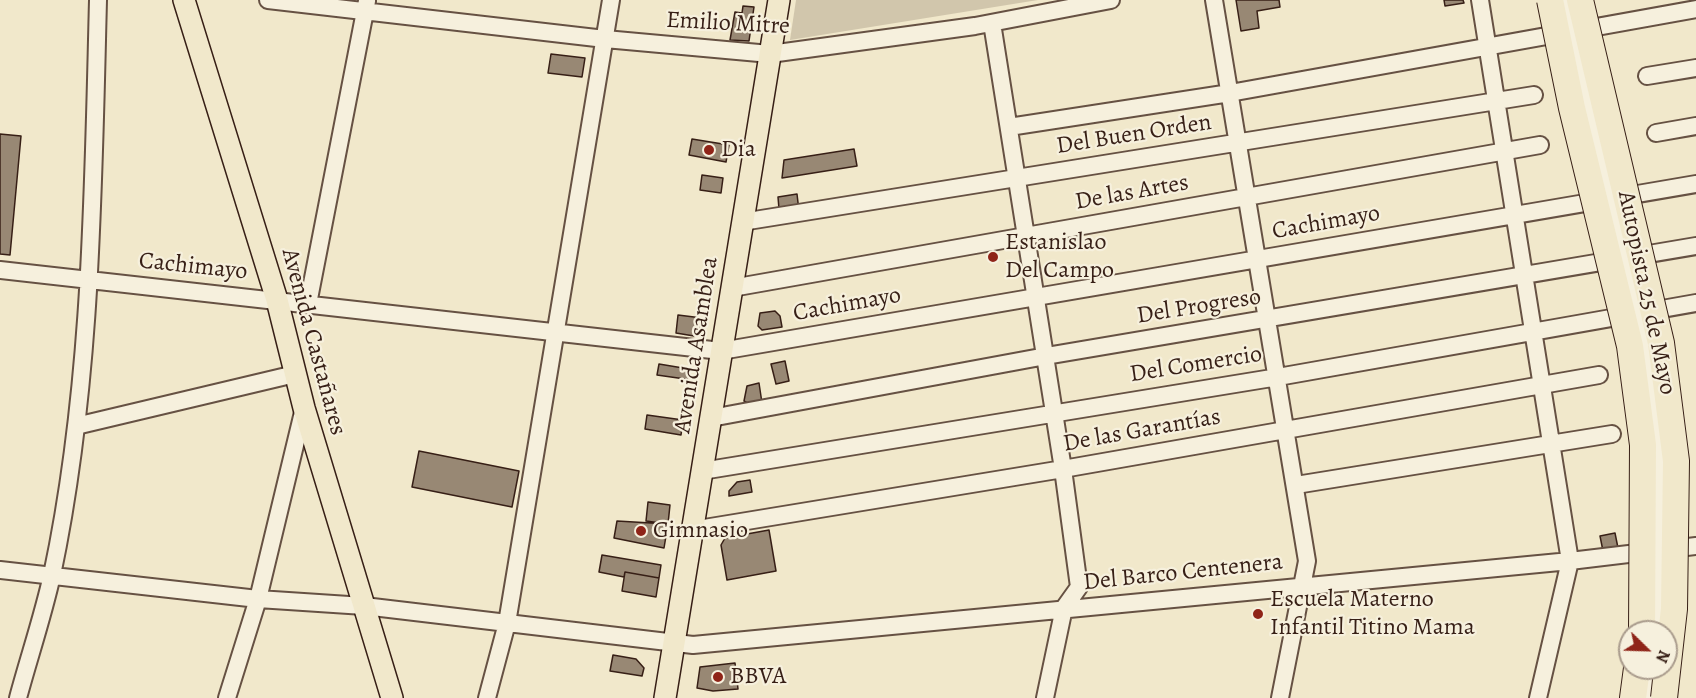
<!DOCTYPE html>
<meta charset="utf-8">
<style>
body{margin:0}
#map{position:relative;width:1696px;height:698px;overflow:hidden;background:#f1e8cb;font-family:Alegreya,serif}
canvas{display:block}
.north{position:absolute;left:1618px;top:620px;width:60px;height:60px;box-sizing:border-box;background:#f6f0dd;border:2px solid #aa9c8d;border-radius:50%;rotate:113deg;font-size:16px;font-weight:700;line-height:24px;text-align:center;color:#371f16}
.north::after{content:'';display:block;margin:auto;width:21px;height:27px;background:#8f2418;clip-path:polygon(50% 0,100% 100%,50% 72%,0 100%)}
</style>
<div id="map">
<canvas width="1696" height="698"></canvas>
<div class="north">N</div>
</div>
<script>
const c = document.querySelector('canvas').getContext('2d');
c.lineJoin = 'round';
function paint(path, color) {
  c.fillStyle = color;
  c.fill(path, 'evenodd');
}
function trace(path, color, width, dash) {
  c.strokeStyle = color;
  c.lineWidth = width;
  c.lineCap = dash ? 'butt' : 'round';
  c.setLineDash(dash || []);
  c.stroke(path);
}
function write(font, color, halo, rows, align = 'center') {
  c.font = font + ' Alegreya,serif';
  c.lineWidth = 4.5;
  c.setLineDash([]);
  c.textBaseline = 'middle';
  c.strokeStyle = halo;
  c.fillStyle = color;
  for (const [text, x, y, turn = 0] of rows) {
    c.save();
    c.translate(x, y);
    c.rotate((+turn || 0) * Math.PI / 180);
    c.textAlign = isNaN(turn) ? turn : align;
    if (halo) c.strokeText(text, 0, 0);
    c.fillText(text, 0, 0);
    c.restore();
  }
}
const green = new Path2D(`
 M796,0H1038L790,40Z`);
const building = new Path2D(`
 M1236,0H1279L1280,7L1257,11L1259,28L1241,31Z
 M1444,0H1463L1464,3L1445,6Z
 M743,6L754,7L749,41L730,40L735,12L742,13Z
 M551,54L585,58L582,77L548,73Z
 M0,134L21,136L10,255L0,254Z
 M692,139L729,145L726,162L689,155Z
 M854,149L857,166L782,178L784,160Z
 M702,175L723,178L721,193L700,190Z
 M797,194L799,211L779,209L778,197Z
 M775,311L780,316L782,327L762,330L758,326L760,313Z
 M678,315L702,318L700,330L694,336L676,333Z
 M785,361L789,381L776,384L771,364Z
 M659,364L683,368L693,377L692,380L657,375Z
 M759,383L762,403L751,405L744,401L747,386Z
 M647,415L683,420L681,435L645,429Z
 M419,451L519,471L512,507L412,487Z
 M750,480L752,492L729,496V491L737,482Z
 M648,502L670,505L668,524L646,521Z
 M617,521L668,524L664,548L614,538Z
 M769,530L776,571L727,580L721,545L725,538Z
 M1615,533L1618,548L1603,551L1600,536Z
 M602,555L661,565L659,578L625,572L624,577L599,572Z
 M625,572L659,578L656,597L622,591Z
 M613,655L636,659L644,668L642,676L610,671Z
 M735,663L738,689L713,691L697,688L700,667Z`);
const minor = new Path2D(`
 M268,0L605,39L770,54L975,26L1111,0
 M1214,0L1307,561L1280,698
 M1480,0L1570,561L1538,698
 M992,23L1063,469L1079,587L1064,608L1045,698
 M1647,76L1696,68
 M1009,127L1230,93L1696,9
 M1656,133L1696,126
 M742,222L1534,95
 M0,270L721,351L1696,184
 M732,288L1540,145
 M308,304L367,1
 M711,418L1046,356L1696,246
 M76,426L295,374
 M702,471L1278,377L1696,303
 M1296,485L1612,434
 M692,530L1063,469L1599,375
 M0,570L258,599L364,606L693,645L1570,561L1696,546
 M18,698C29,657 43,616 52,575C92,386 93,192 98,0
 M227,698L258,599L304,408
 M487,698L507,623L611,0
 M1647,698L1651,668`);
const major = new Path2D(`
 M184,0L277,300L304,408L392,698
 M665,698L779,0`);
const highway = new Path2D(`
 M1633,698L1637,668`);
const minorBridge = new Path2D(`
 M1566,0L1587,107L1645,345L1662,455L1660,601L1656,632`);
const highwayBridge = new Path2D(`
 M1550,0L1572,108L1630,346L1643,445L1642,632
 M1580,0L1661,343L1676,461L1674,609L1664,698`);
const markers = [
 [709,150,6,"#8f2418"],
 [993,257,6,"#8f2418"],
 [641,531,6,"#8f2418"],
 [1258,614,6,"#8f2418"],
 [718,677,6,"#8f2418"]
];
const streetNames = [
 ["Emilio Mitre",728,24,3],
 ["Del Buen Orden",1134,135,-9],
 ["De las Artes",1132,193,-10],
 ["Cachimayo",1326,223,-10],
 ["Cachimayo",193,267,6],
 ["Autopista 25 de Mayo",1646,293,78],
 ["Cachimayo",847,305,-10],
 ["Del Progreso",1199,307,-9],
 ["Avenida Castañares",313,342,75],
 ["Avenida Asamblea",697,345,-81],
 ["Del Comercio",1196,365,-9],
 ["De las Garantías",1142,431,-10],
 ["Del Barco Centenera",1183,573,-6]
];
const poiNames = [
 ["Dia",721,150],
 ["Estanislao",1005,243],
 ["Del Campo",1005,271],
 ["Gimnasio",653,531],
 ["Escuela Materno",1270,600],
 ["Infantil Titino Mama",1270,628],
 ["BBVA",730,677]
];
paint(green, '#d1c6ac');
paint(building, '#988874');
trace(building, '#371f16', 1.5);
trace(minor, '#665143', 20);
trace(major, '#371f16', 24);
trace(highway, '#371f16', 28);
trace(minor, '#f6f0dd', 16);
trace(major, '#f1e8cb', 21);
trace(highway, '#f1e8cb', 26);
trace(minorBridge, '#665143', 20, []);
trace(highwayBridge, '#371f16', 28, []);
trace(minorBridge, '#f6f0dd', 16);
trace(highwayBridge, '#f1e8cb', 26);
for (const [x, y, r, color] of markers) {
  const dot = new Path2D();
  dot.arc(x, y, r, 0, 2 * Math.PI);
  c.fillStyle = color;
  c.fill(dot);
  trace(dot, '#f6f0dd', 2);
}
write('24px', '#371f16', '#f6f0dd', streetNames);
write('24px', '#371f16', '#f6f0dd', poiNames, 'left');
</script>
